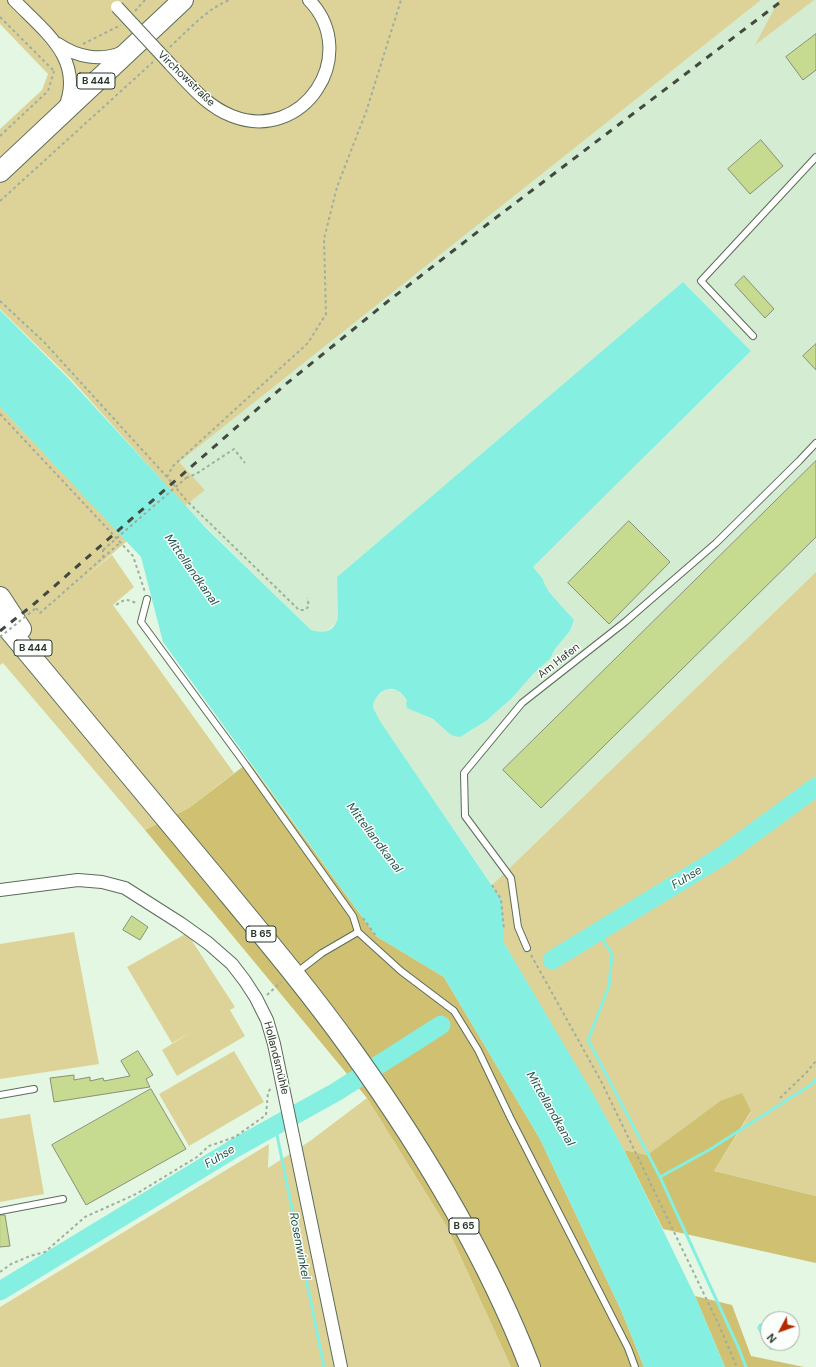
<!DOCTYPE html>
<meta charset="utf-8">
<style>
body{margin:0}
#map{position:relative;width:816px;height:1367px;overflow:hidden;background:#e4f7e2;font-family:"DM Sans",sans-serif}
canvas{display:block}
.north{position:absolute;left:760px;top:1311px;width:40px;height:40px;box-sizing:border-box;background:#fbfffb;border:1px solid #a9aea9;border-radius:50%;rotate:229deg;font-size:11px;font-weight:700;line-height:16px;text-align:center;color:#2e352d}
.north::after{content:'';display:block;margin:auto;width:14px;height:18px;background:#b52b00;clip-path:polygon(50% 0,100% 100%,50% 72%,0 100%)}
</style>
<div id="map">
<canvas width="816" height="1367"></canvas>
<div class="north">N</div>
</div>
<script>
const c = document.querySelector('canvas').getContext('2d');
c.lineJoin = 'round';
function paint(path, color) {
  c.fillStyle = color;
  c.fill(path, 'evenodd');
}
function trace(path, color, width, dash) {
  c.strokeStyle = color;
  c.lineWidth = width;
  c.lineCap = dash ? 'butt' : 'round';
  c.setLineDash(dash || []);
  c.stroke(path);
}
function write(font, color, halo, rows, align = 'center') {
  c.font = font + ' "DM Sans",sans-serif';
  c.lineWidth = 3;
  c.setLineDash([]);
  c.textBaseline = 'middle';
  c.strokeStyle = halo;
  c.fillStyle = color;
  for (const [text, x, y, turn = 0] of rows) {
    c.save();
    c.translate(x, y);
    c.rotate((+turn || 0) * Math.PI / 180);
    c.textAlign = isNaN(turn) ? turn : align;
    if (halo) c.strokeText(text, 0, 0);
    c.fillText(text, 0, 0);
    c.restore();
  }
}
const built = new Path2D(`
 M761,0H816V572L492,885L380,721L373,707L375,698L386,689H388L397,690L422,714L436,721L451,735L466,734L486,721L512,698L534,673L550,659L555,649L570,631L574,620L549,592L544,583L543,579L533,567L751,351L683,282L337,577L338,618L336,623L324,633H319L311,630L185,506L205,490L178,462Z`);
const green = new Path2D(`
 M0,0H761L179,462L205,490L185,506L72,380L0,309V129L42,90L48,74L0,24Z
 M779,0H814L755,45Z
 M0,407L127,541L82,580L112,555L134,587L113,605L234,773L189,808L145,830L3,663L0,665Z
 M816,572V1196L714,1171L751,1112L720,1101L647,1155L624,1150L504,943V930L492,885Z
 M74,932L99,1064L0,1079V944Z
 M187,933L235,1007L230,1010L245,1036L177,1076L162,1050L193,1031L172,1043L127,967Z
 M234,1051L264,1102L189,1146L159,1094Z
 M367,1098L447,1227L511,1367H0V1307L269,1144L268,1168L310,1141Z
 M30,1114L44,1194L0,1202V1119Z`);
const forest = new Path2D(`
 M249,762L376,936L444,977L540,1139L621,1310L644,1367H511L447,1227L367,1098L145,830L189,808Z
 M742,1093L751,1111L714,1171L816,1196V1263L663,1229L624,1150L647,1155L720,1101Z
 M695,1296L732,1305L751,1356L804,1367H725Z`);
const water = new Path2D(`
 M683,282L751,351L533,567L543,579L544,583L549,592L574,620L570,631L555,649L550,659L534,673L512,698L486,721L462,736L459,737L451,735L433,719L407,708L406,704L407,700C404,697 402,693 398,691C387,684 374,695 373,707L380,721L501,899L504,930V943L592,1092L624,1150L695,1296L725,1367H644L621,1310L540,1139L444,977L376,936L163,642L141,557L0,407V310L70,380L206,528L311,630C323,634 334,632 338,618L337,577Z
 M768,1321V1343H784L782,1348L770,1350L757,1328L759,1324Z`);
const stream = new Path2D(`
 M598,932L612,954L609,986L588,1040L660,1177L739,1349L746,1367
 M275,1125L324,1367
 M660,1177L709,1150L812,1084L816,1079`);
const river = new Path2D(`
 M552,960L722,856L816,787
 M0,1291L235,1148L336,1092L441,1025`);
const building = new Path2D(`
 M816,34V70L803,80L786,57Z
 M761,140L783,166L750,194L728,169Z
 M744,276L774,309L765,318L735,285Z
 M816,344V370L803,356Z
 M816,461V537L541,808L503,770Z
 M629,521L670,562L609,624L568,583Z
 M132,916L148,927L140,940L123,930Z
 M138,1051L153,1075L146,1079L150,1087L54,1102L50,1078L74,1075V1080L90,1077V1081L103,1078L104,1081L130,1076L121,1061Z
 M151,1089L186,1149L86,1205L52,1145Z
 M0,1215H5L10,1246L0,1247Z`);
const path = new Path2D(`
 M135,11L145,0
 M0,17L54,71
 M83,44L121,25
 M170,47C185,33 212,4 231,0
 M0,136L48,91L54,71
 M0,201L153,62
 M0,301L44,342L167,477L187,501L299,610H305L309,606L307,598
 M0,414L133,556L145,592
 M167,477L173,466L308,343L326,314L324,239L337,187L366,112L401,0
 M186,478L196,474L234,449L245,463
 M103,558V550
 M116,605C126,598 127,599 138,604
 M36,608L40,613L121,542
 M492,885L501,899L504,930
 M363,918L376,936
 M531,955L601,1081L718,1323L737,1367
 M267,995L281,982
 M780,1098L806,1073L816,1061
 M0,1272L11,1264L30,1256L45,1252L85,1217L136,1194L197,1157L209,1146L235,1137L266,1115L268,1092L272,1087`);
const service = new Path2D(`
 M753,336L701,281L816,157
 M147,599L141,622L240,757L353,916L358,932L401,971L454,1011L478,1050L510,1117L628,1348L635,1367
 M527,948L518,927L511,878L465,816L464,773L522,703L625,622L716,543L799,461L816,443
 M296,973L322,953L358,932
 M0,1095L34,1089
 M0,1211L63,1199`);
const minor = new Path2D(`
 M14,0C44,31 86,60 64,109
 M58,44C77,57 101,62 123,52
 M170,64C188,83 206,106 232,116C303,144 362,55 309,0
 M0,890L78,880L102,882L125,888L180,923L208,943L232,964L245,981L256,998L267,1020L274,1044L341,1367`);
const primary = new Path2D(`
 M0,172L183,0
 M0,597L21,629
 M0,619C71,704 142,790 213,875C260,932 308,989 351,1049C422,1148 486,1253 530,1367`);
const rail = new Path2D(`
 M0,631L34,604L286,384L387,302L489,223L783,0`);
const pathBridge = new Path2D(`
 M103,550L186,478
 M0,637L36,608`);
const minorBridge = new Path2D(`
 M117,7L170,64`);
const shields = [
 [96,81,38],
 [33,648,38],
 [261,934,30],
 [464,1226,30]
];
const shieldNames = [
 ["B 444",96,81],
 ["B 444",33,648],
 ["B 65",261,934],
 ["B 65",464,1226]
];
const streetNames = [
 ["Virchowstraße",186,79,44],
 ["Am Hafen",559,661,-38],
 ["Hollandsmühle",276,1058,76]
];
const waterNames = [
 ["Mittellandkanal",191,570,55],
 ["Mittellandkanal",374,838,53],
 ["Fuhse",687,878,-31],
 ["Mittellandkanal",550,1109,60],
 ["Fuhse",220,1157,-31],
 ["Rosenwinkel",299,1246,79]
];
paint(built, '#d4ecd1');
paint(green, '#ddd399');
paint(forest, '#cfc072');
paint(water, '#85efe1');
trace(stream, '#85efe1', 3);
trace(river, '#85efe1', 19);
paint(building, '#c7db90');
trace(building, '#898f79', 1);
trace(service, '#5c6c5a', 8);
trace(minor, '#5c6c5a', 14);
trace(primary, '#5c6c5a', 22);
trace(path, '#9fae9e', 2, [3, 3]);
trace(service, '#fff', 6);
trace(minor, '#fff', 12);
trace(primary, '#fff', 20);
trace(rail, '#414940', 3, [7, 7]);
trace(minorBridge, '#5c6c5a', 14, []);
trace(pathBridge, '#9fae9e', 2, [3, 3]);
trace(minorBridge, '#fff', 12);
for (const [x, y, w] of shields) {
  const box = new Path2D();
  box.roundRect(x - w / 2, y - 8, w, 16, 3);
  c.fillStyle = '#fbfffb';
  c.fill(box);
  trace(box, '#2e352d', 1);
}
write('bold 10px', '#2e352d', null, shieldNames);
write('11px', '#2e352d', '#fbfffb', streetNames);
write('italic 12px', '#25544e', '#fbfffb', waterNames);
</script>
